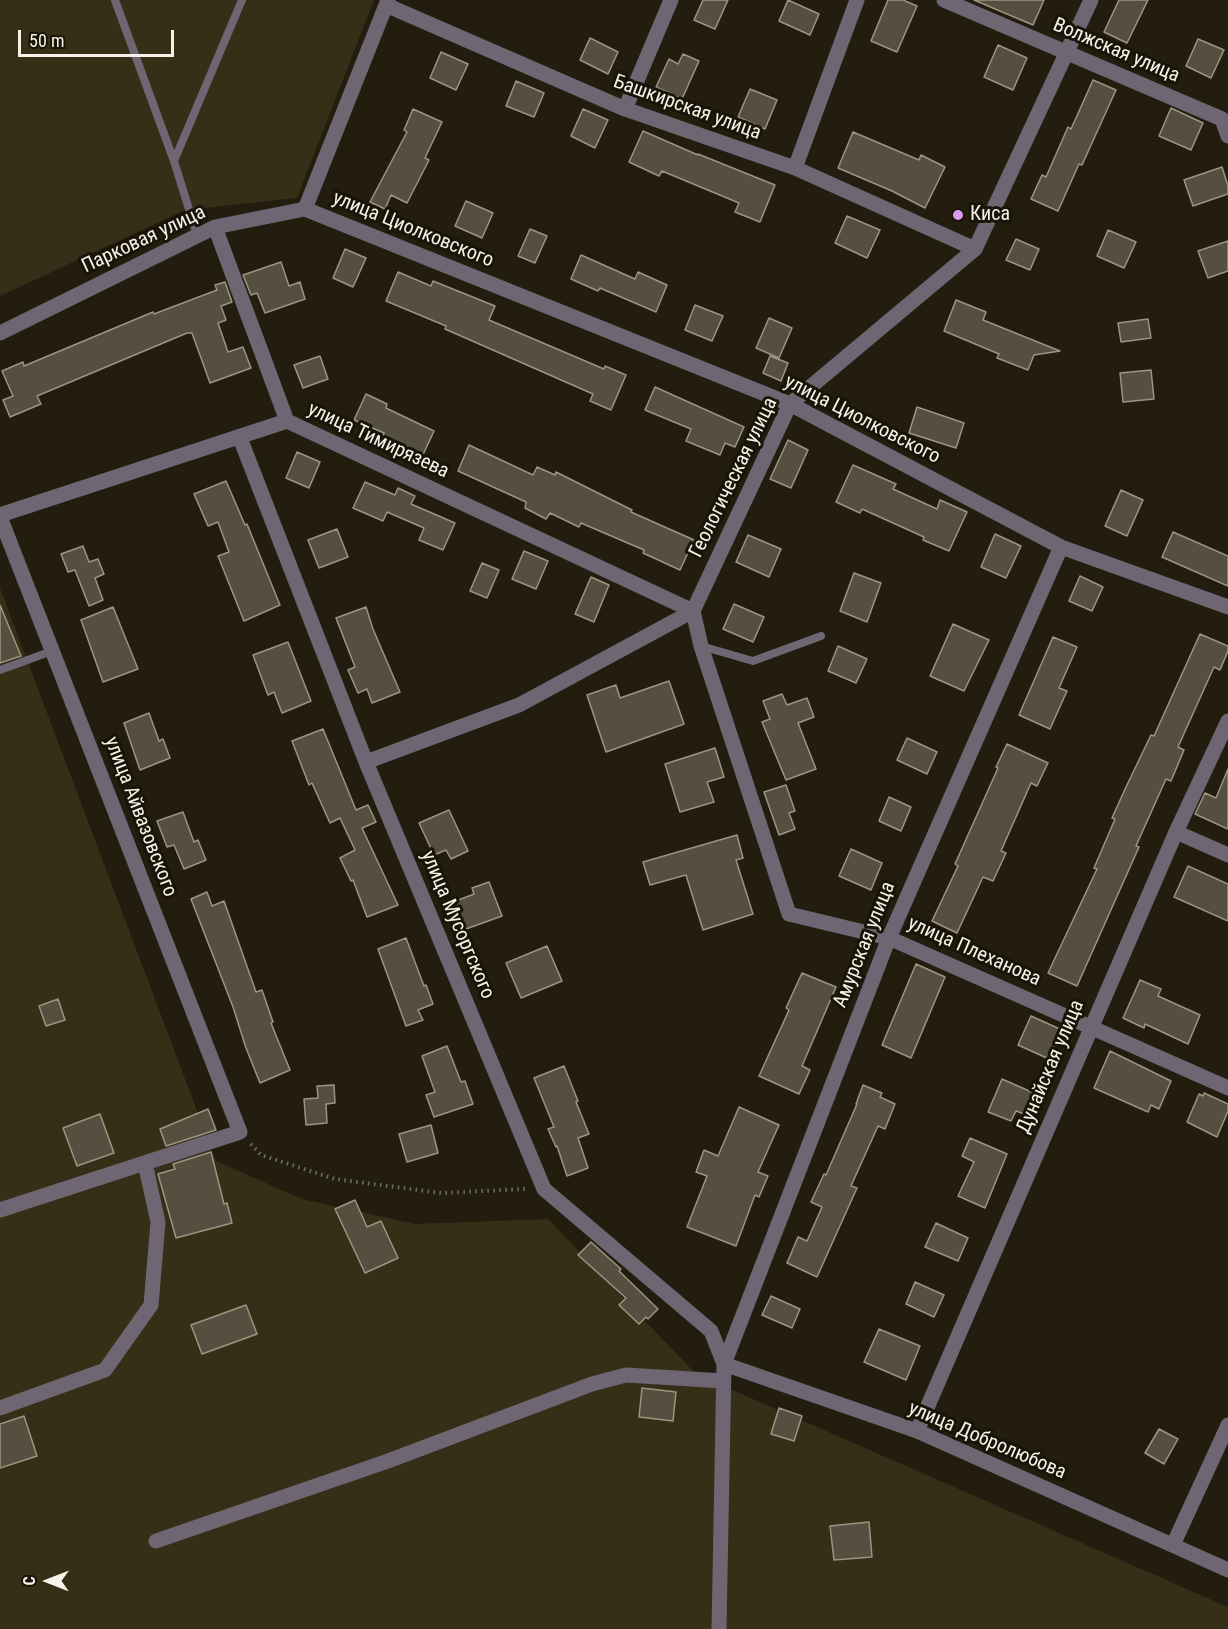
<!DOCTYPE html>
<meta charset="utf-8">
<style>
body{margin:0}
#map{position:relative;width:1228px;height:1629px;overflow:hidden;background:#221d0f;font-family:"Roboto Condensed",sans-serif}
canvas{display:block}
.north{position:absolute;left:18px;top:1551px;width:60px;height:60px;-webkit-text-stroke:4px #191407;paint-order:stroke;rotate:270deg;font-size:16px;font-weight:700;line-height:24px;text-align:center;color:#f5f2e9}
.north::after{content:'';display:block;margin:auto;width:21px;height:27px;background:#f5f2e9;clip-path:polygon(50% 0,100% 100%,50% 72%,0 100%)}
.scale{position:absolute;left:18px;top:30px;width:156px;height:27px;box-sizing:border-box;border:3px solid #f5f2e9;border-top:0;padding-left:8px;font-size:18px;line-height:21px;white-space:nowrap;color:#f5f2e9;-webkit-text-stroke:4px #191407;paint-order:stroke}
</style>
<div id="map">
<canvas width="1228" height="1629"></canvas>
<div class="north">С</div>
<div class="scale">50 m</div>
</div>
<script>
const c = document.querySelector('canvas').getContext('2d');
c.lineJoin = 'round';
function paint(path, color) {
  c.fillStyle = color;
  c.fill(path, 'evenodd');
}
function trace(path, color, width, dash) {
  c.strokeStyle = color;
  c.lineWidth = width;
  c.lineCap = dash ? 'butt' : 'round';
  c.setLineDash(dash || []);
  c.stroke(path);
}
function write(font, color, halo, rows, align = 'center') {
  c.font = font + ' "Roboto Condensed",sans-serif';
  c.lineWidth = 6;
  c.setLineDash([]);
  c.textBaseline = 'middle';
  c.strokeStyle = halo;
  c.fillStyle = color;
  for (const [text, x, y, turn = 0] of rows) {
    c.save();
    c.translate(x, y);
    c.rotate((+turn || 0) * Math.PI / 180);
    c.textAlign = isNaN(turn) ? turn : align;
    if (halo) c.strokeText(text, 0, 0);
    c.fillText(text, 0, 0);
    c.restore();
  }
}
const green = new Path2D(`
 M0,0H374L297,198L185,210L0,296Z
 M0,588L216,1161L302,1199L415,1224L548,1219L696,1374L1228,1607V1629H0Z`);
const building = new Path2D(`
 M703,0H728L715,29L694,20Z
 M788,0L819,14L810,35L779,21Z
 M888,0H903L917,6L897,52L871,41Z
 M974,0H1044L1033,25Z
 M1119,0H1148L1127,43L1104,32Z
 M590,38L618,52L608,74L580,60Z
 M1198,39L1224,50L1211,78L1186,66Z
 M998,45L1027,58L1013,90L984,77Z
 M441,52L468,64L456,90L430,78Z
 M683,54L699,61L682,99L656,87L669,59L678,64Z
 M1093,80L1116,90L1082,165L1079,164L1058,211L1031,199L1042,175L1046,177L1068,127L1071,129Z
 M516,81L544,93L534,117L506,106Z
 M750,89L777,100L765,129L738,117Z
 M1171,108L1203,123L1191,150L1159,136Z
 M413,109L442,122L425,158L429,160L407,203L391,195L385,209L370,202L407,132L404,130Z
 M583,109L608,120L595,148L571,136Z
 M643,131L698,155V154L775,185L760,222L735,212L739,203L662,171L659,176L629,162Z
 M853,132L919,160L921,155L945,167L925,208L892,191L838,168Z
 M1222,167L1228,186V194L1193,206L1184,180Z
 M466,201L493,213L482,238L455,226Z
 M847,216L880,230L867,258L835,243Z
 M530,229L547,236L535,263L518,256Z
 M1108,230L1136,242L1124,268L1097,256Z
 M1016,239L1039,249L1030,270L1006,260Z
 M1228,241V271L1208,278L1198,251Z
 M345,249L366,258L353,287L333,278Z
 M581,255L635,279L638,272L667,285L656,312L600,288L598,291L571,279Z
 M281,262L289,286L300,282L305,299L265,313L257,293L251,295L243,275Z
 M398,272L431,286L433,281L495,306L489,320L604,369L605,366L626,375L611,410L590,401L593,394L445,329L446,326L386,301Z
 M225,282L232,302L221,306L226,320L218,323L228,352L243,347L251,368L210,383L192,333H187L37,396L41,404L10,417L3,400L13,396L2,371L23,362L24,366L153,312L154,314L217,290L215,285Z
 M956,300L986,312L983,320L1060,351L1034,355L1028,370L997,358L999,354L944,331Z
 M695,305L723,316L712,341L685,330Z
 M769,318L792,328L779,358L756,348Z
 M1148,319L1151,338L1121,342L1118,323Z
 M320,356L328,379L303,388L294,365Z
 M770,356L788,363L781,381L763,373Z
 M1151,370L1154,399L1123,402L1120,373Z
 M655,387L744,427L735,447L725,443L720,455L686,441L691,429L645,410Z
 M366,394L387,404L386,408L434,431L422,457L381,438L384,433L354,420Z
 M917,407L964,423L956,448L909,433Z
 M788,440L808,450L791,488L770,479Z
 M469,445L533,475L537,467L555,475L556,472L632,510L631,512L694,540L680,570L643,553L644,550L581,523L579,527L550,513L546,519L525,508L526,502L458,471Z
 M297,452L320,462L309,488L286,478Z
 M853,465L896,484L893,489L937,509L940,500L967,512L949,551L923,540L924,537L862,509L860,513L836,502Z
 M226,481L245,525L247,524L280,605L244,621L218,556L229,552L218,522L208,526L194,494Z
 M365,482L395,495L398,488L415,496L411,504L455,523L443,550L419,540L424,528L387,512L383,521L353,508Z
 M1121,490L1143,500L1127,536L1105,526Z
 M337,529L348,557L319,568L308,540Z
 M1173,532L1228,556V586L1162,557Z
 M995,534L1021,546L1006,578L981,567Z
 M748,535L781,549L769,577L736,562Z
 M83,546L89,562L98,559L104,574L95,578L103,600L89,606L75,570L68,572L61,554Z
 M524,551L548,561L536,589L512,579Z
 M482,563L499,570L487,598L470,591Z
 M854,573L881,583L867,622L840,611Z
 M1080,576L1103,587L1092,611L1069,601Z
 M591,577L609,585L594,622L575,614Z
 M734,604L764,617L753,642L723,629Z
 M0,605L21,656L0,663Z
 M113,607L138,669L103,682L81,620Z
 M366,607L373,629L400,692L372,703L367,689L358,693L348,670L355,667L336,618Z
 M953,624L989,640L964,691L930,676Z
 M1200,634L1228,646V651L1220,670L1214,667L1178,747L1184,750L1171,781L1166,779L1136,846L1139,847L1077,986L1048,973L1097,869L1094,868L1115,819L1112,818L1126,787L1151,735L1154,736Z
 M1053,637L1077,647L1059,688L1067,691L1050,729L1019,715Z
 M288,642L311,701L282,713L274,692L268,695L253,655Z
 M838,646L867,659L856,683L828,671Z
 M669,681L684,724L606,752L587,695L616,685L620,698Z
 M782,694L787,705L807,698L814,717L798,723L816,769L786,780L762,722L770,719L763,701Z
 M149,713L159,741L163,739L170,758L140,770L124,723Z
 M323,729L356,810L368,805L376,822L362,828L398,905L367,917L353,880L351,881L340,858L355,850L340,818L330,823L312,783L309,785L292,741Z
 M907,738L937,752L927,774L897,760Z
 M1007,744L1048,763L1037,786L1031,783L1001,851L1006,853L993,881L983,877L957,933L932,921L958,866L955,864L998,768L996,767Z
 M715,748L724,777L707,782L714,802L680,812L665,764Z
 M1228,769V829L1195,814L1205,793L1216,798Z
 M786,785L795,811L789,813L795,829L779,835L764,792Z
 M889,797L911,807L901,831L879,821Z
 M449,810L468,851L451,859L446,850L434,855L419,823Z
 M183,812L194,842L198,840L206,860L184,869L174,845L167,847L157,821Z
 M737,835L743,858L736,860L753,914L703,930L686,875L650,885L643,862Z
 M851,849L882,863L871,890L839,876Z
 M1188,866L1228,884V921L1174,897Z
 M489,882L502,916L466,929L456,901L474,894L472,888Z
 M207,892L212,906L224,901L256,992L262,990L273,1022L271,1023L290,1070L260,1083L246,1048L233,1007L191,899Z
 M406,938L424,986L426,985L433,1004L418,1010L423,1020L406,1026L378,949Z
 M547,946L562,981L521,998L506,963Z
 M916,964L945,977L911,1058L882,1045Z
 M802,973L836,987L802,1066L810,1070L799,1094L759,1076L789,1010L786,1008Z
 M1140,980L1161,989L1158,996L1200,1015L1188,1044L1145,1024L1144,1028L1123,1018Z
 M58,999L65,1020L46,1026L39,1006Z
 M1031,1016L1062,1030L1049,1059L1018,1045Z
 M447,1046L461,1082L465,1081L473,1104L434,1117L426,1095L435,1092L422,1056Z
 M1110,1051L1171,1081L1159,1109L1151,1105L1148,1112L1094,1088Z
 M564,1066L578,1101L576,1102L589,1134L578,1138L588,1168L567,1176L557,1146L556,1147L548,1129L554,1127L534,1078Z
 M1002,1079L1036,1094L1027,1115L1016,1111L1011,1121L988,1112Z
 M334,1085L335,1103L326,1104L327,1123L306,1125L304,1099L318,1098L317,1086Z
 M863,1085L882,1093L880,1097L895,1104L885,1129L878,1126L851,1186L857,1188L817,1277L787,1263L798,1237L807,1241L822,1207L811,1202L824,1174L826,1175L857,1104H856Z
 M1204,1093L1228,1104V1111L1217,1137L1187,1122L1199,1094L1203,1096Z
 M739,1107L779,1125L758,1172L768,1176L759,1197L755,1195L736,1246L687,1227L707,1176L696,1172L704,1150L718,1156Z
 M208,1109L216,1130L166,1146L160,1129Z
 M100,1114L114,1153L77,1166L63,1128Z
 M431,1125L438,1153L407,1162L399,1134Z
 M970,1138L1007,1154L985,1208L958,1196L974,1162L962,1156Z
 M211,1152L224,1204L227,1203L232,1223L176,1238L158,1174L175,1169L173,1164Z
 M355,1200L367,1227L381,1221L398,1258L365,1273L335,1209Z
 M936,1223L968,1238L958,1261L925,1247Z
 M591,1242L621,1269L619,1271L658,1309L648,1319L646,1317L639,1324L619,1305L626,1298L578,1255Z
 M915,1282L944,1295L934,1317L906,1304Z
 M771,1296L800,1309L792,1328L762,1315Z
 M246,1305L257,1334L202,1354L191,1325Z
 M879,1329L920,1346L906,1380L864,1362Z
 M642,1388L676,1392L673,1421L639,1417Z
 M779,1408L802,1416L794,1441L771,1434Z
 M24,1416L37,1456L0,1468V1424Z
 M1159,1429L1178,1439L1164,1464L1145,1453Z
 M869,1522L872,1557L834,1560L830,1526Z`);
const path = new Path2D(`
 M251,1144L261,1155L335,1179L441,1193L525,1189`);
const lane = new Path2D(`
 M115,0L174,161L197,235
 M174,161L242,0
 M701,646L753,661L821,636
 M0,670L52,651`);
const street = new Path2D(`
 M944,0L1222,119L1228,136
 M386,5L625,109L795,168L975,249
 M625,109L671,0
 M795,168L857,0
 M305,209L790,404L1061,547L1228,607
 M215,227L287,421
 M0,333L215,227L305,209L388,0
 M240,438L366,762L544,1189L711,1331L724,1364
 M0,515L287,421L693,611L701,646L789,914L889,938L1228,1088
 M0,517L240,1132L0,1210
 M366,762L519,705L693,611L790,404L975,249L1091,0
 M1176,832L1228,855
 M724,1364L917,1431L1228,1570
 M0,1408L105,1370L151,1305L158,1222L145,1163
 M917,1431L1176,832L1228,721
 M156,1541L388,1461L592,1384L626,1375L724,1381
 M1173,1545L1228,1425
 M719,1629L724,1364L889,938L1061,547`);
const markers = [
 [958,215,6,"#dc99f4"]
];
const streetNames = [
 ["Волжская улица",1116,51,23],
 ["Башкирская улица",687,108,20],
 ["улица Циолковского",413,230,22],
 ["Парковая улица",144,240,-25],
 ["улица Циолковского",862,420,27],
 ["улица Тимирязева",378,441,25],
 ["Геологическая улица",734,478,-64],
 ["улица Айвазовского",140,817,69],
 ["улица Мусоргского",457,925,67],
 ["Амурская улица",865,945,-68],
 ["улица Плеханова",974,952,24],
 ["Дунайская улица",1051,1067,-67],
 ["улица Добролюбова",987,1441,23]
];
const poiNames = [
 ["Киса",970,215]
];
paint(green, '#362e16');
paint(building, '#554f3f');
trace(building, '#9c9584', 1.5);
trace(path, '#736f63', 4, [1.5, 4.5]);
trace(lane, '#6f6673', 8);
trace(street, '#6f6673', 15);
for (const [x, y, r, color] of markers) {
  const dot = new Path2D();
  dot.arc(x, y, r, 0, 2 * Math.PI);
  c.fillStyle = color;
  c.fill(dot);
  trace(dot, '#191407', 2);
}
write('20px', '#f5f2e9', '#191407', streetNames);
write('20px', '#f5f2e9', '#191407', poiNames, 'left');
</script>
